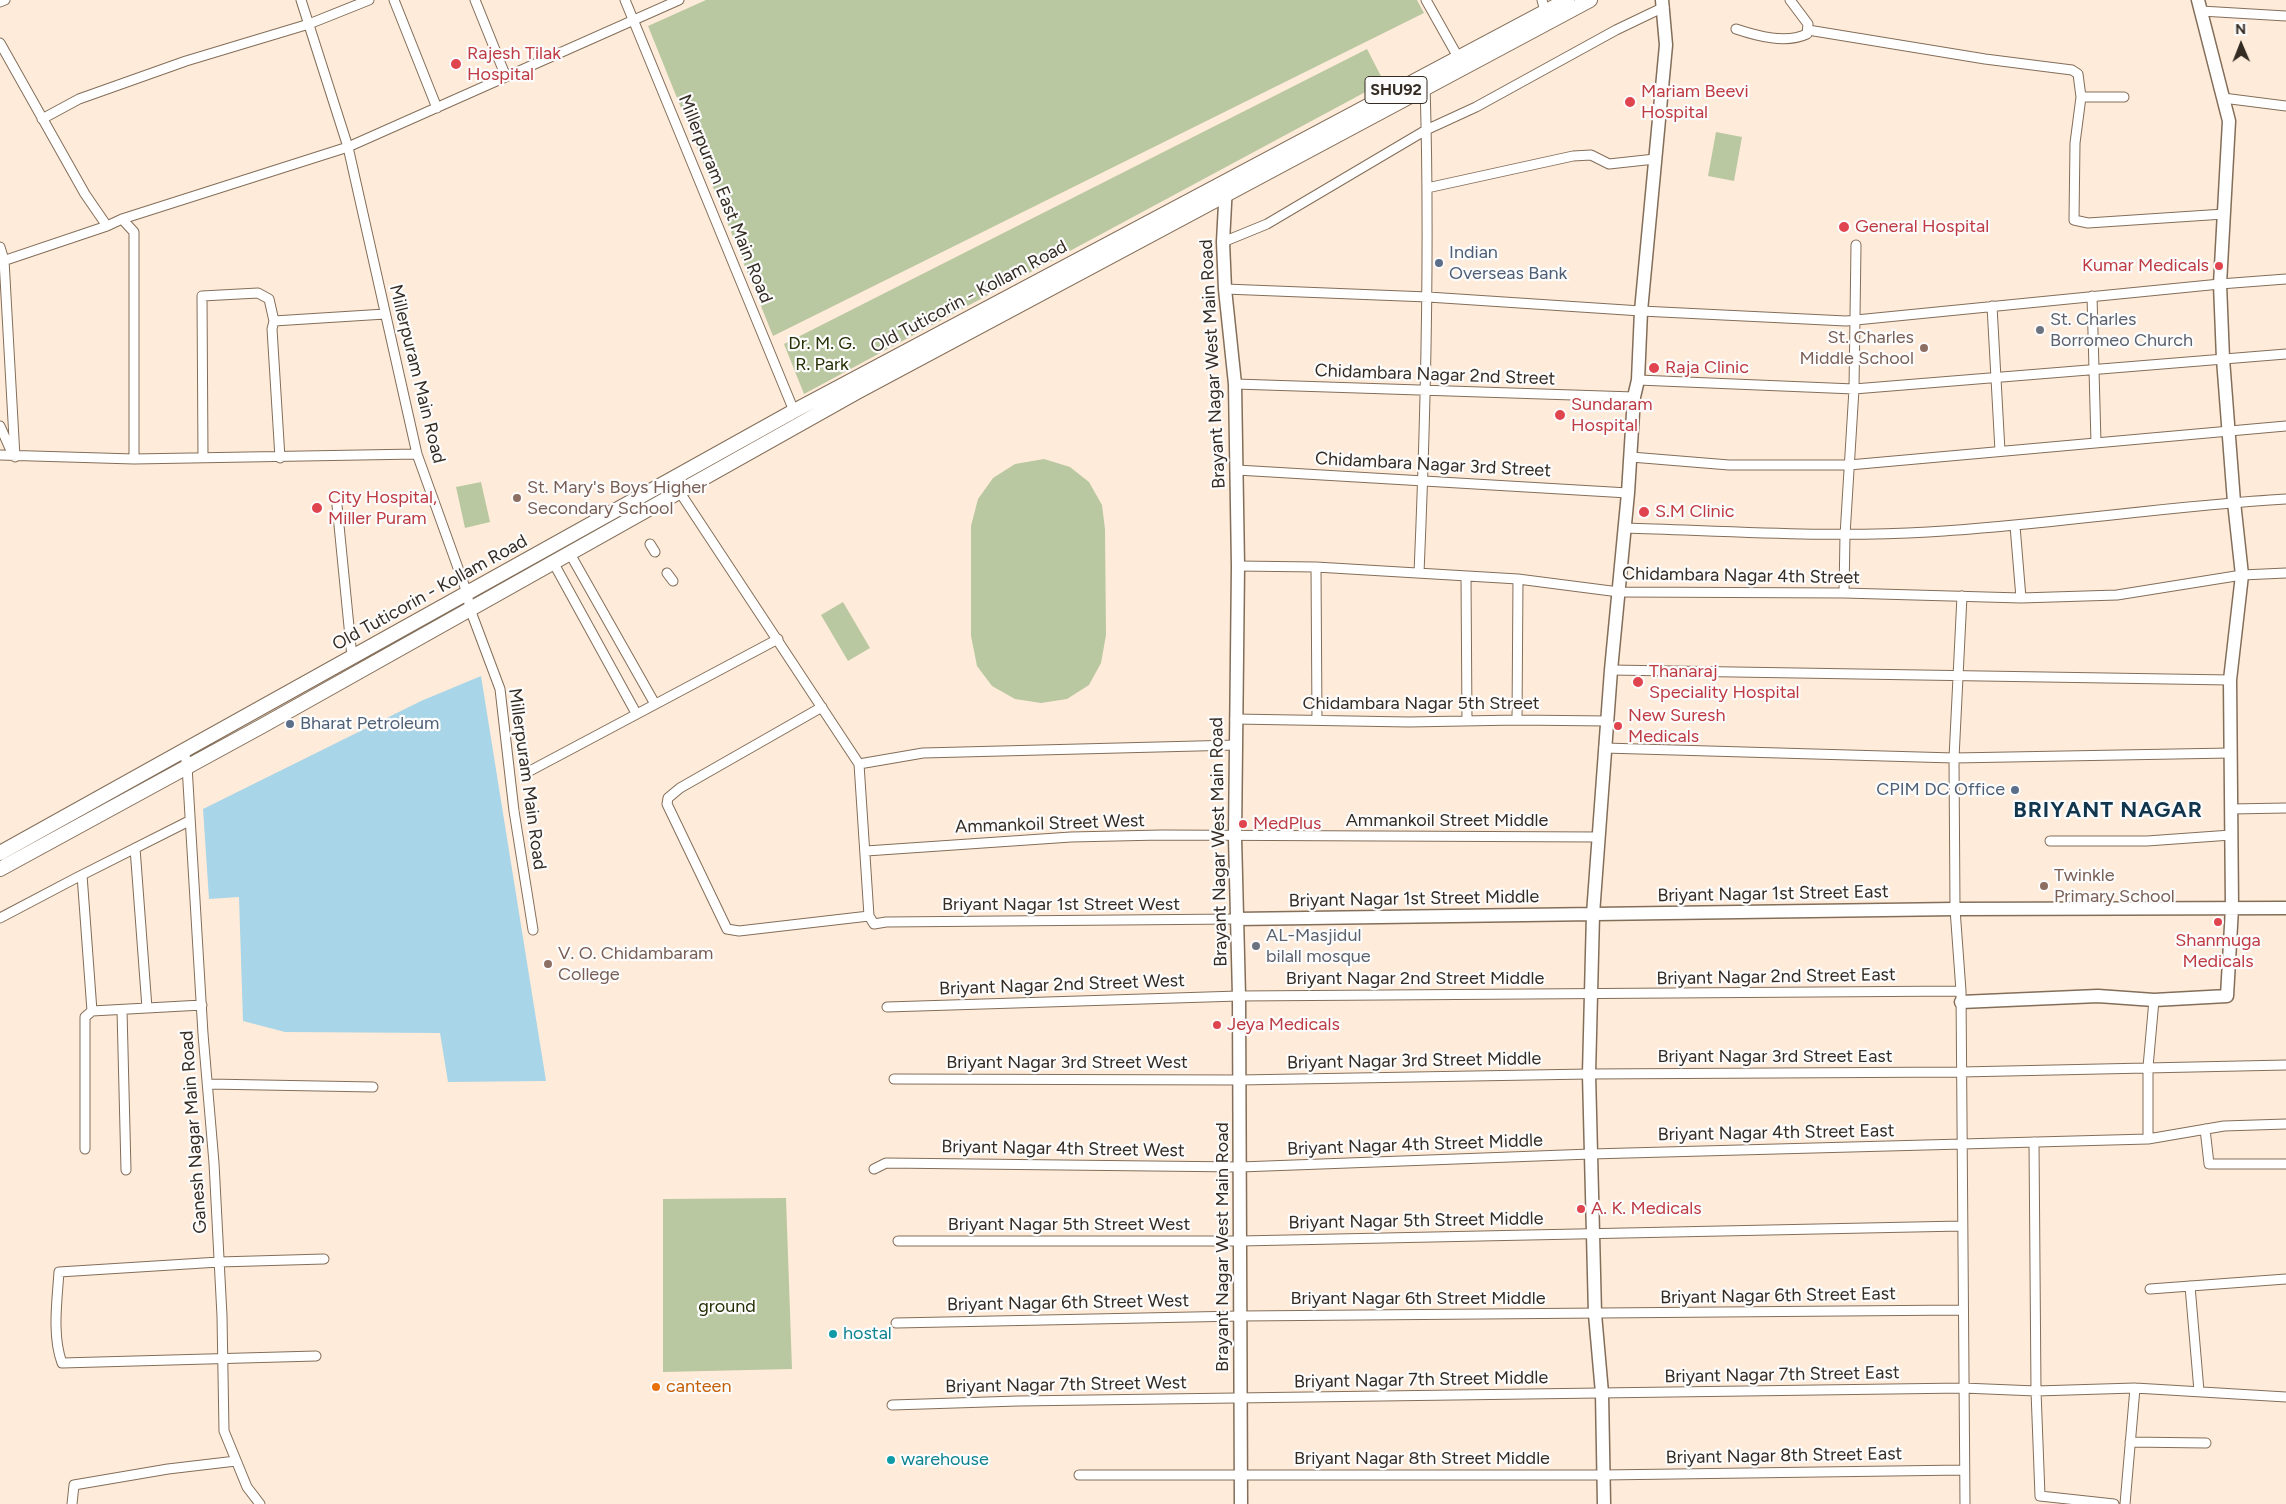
<!DOCTYPE html>
<style>
body{margin:0}
#map{position:relative;width:2286px;height:1504px;overflow:hidden;background:#ffebd9;font-family:Figtree,sans-serif}
canvas{display:block}
.north{position:absolute;left:2216px;top:20px;width:50px;height:50px;-webkit-text-stroke:4px #fcfcfc;paint-order:stroke;rotate:359deg;font-size:14px;font-weight:700;line-height:20px;text-align:center;color:#342b23}
.north::after{content:'';display:block;margin:auto;width:18px;height:22px;background:#342b23;clip-path:polygon(50% 0,100% 100%,50% 72%,0 100%)}
</style>
<div id="map">
<canvas width="2286" height="1504"></canvas>
<div class="north">N</div>
</div>
<script>
const c = document.querySelector('canvas').getContext('2d');
c.lineJoin = 'round';
function paint(path, color) {
  c.fillStyle = color;
  c.fill(path, 'evenodd');
}
function trace(path, color, width, dash) {
  c.strokeStyle = color;
  c.lineWidth = width;
  c.lineCap = dash ? 'butt' : 'round';
  c.setLineDash(dash || []);
  c.stroke(path);
}
function write(font, color, halo, rows, align = 'center') {
  c.font = font + ' Figtree,sans-serif';
  c.lineWidth = 4.5;
  c.setLineDash([]);
  c.textBaseline = 'middle';
  c.strokeStyle = halo;
  c.fillStyle = color;
  for (const [text, x, y, turn = 0] of rows) {
    c.save();
    c.translate(x, y);
    c.rotate((+turn || 0) * Math.PI / 180);
    c.textAlign = isNaN(turn) ? turn : align;
    if (halo) c.strokeText(text, 0, 0);
    c.fillText(text, 0, 0);
    c.restore();
  }
}
const green = new Path2D(`
 M706,0H1417L1424,13L773,336L648,26Z
 M1367,49L1384,82L804,394L784,344Z
 M1716,132L1742,137L1734,181L1708,176Z
 M1044,459L1070,467L1089,482L1102,505L1105,529L1106,635L1101,663L1089,685L1067,699L1041,703L1015,699L992,686L977,666L971,636V526L978,499L993,478L1015,464Z
 M481,482L490,522L465,528L456,487Z
 M843,602L870,648L848,661L821,615Z
 M786,1198L792,1369L663,1372V1199Z`);
const water = new Path2D(`
 M481,676L546,1081L448,1082L440,1033L285,1032L243,1021L239,897L209,899L203,809L421,701Z`);
const street = new Path2D(`
 M301,0L348,147L417,454L467,593L470,609L500,689L514,811L533,930
 M394,0L437,108
 M475,0L506,77
 M625,0L794,411
 M1426,0L1458,57
 M1542,0L1545,11
 M0,2L5,0
 M2201,11L2286,16
 M1736,29C1757,36 1786,44 1807,34L1808,24L1790,0
 M1808,30L1985,59L2072,70L2078,74L2081,97L2075,143L2074,220L2088,223L2224,214
 M0,43L85,194L107,226
 M2081,97H2124
 M2223,98L2286,106
 M42,119L79,99L186,61L309,24L369,0
 M1427,188L1573,156L1591,155L1609,164L1655,159
 M122,219L134,232V459
 M1223,242L1267,224L1426,130L1476,107L1616,30L1664,7
 M0,247L4,260L15,457
 M0,262L107,226L122,219L348,147L679,0
 M1225,289L1428,297L1641,311L1846,321L2220,284L2286,279
 M2092,296L2096,443
 M1992,306L2000,451
 M274,321L385,314
 M1638,380L1854,389L2286,354
 M1235,384L1634,397
 M0,426L12,453
 M0,455L134,459L417,454
 M203,457L202,296L258,293L269,299L274,321L272,329L280,458
 M1631,457L1729,465H1849L2286,426
 M1237,470L1628,493
 M677,488L859,764L869,916L874,924L886,922L1236,919
 M337,505L352,657
 M2015,526L2021,598
 M1625,528C1726,531 1827,538 1928,532C2048,525 2166,506 2286,499
 M650,544L655,552
 M569,552L655,704
 M553,562L636,713
 M1238,566L1316,567L1518,579L1619,592L1844,593L2021,598L2117,595L2242,575L2286,573
 M1316,567L1317,720
 M667,573L673,581
 M1419,573C1426,410 1430,248 1425,85
 M1466,576L1467,721
 M1844,593L1845,535L1854,389L1856,245
 M1962,596L1954,758L1955,909L1961,991L1965,1504
 M1611,670L2230,680
 M822,707L680,788L668,798L667,804L727,929L739,931L869,916
 M1235,719L1409,722L1517,720L1607,721
 M1517,720L1518,579
 M1604,748L1954,758L2230,753
 M184,750L187,766L203,1034L214,1163L222,1316L224,1431L247,1487L260,1504
 M859,764L923,753L1236,745
 M526,773L778,639
 M2231,809L2286,808
 M2050,841H2147L2231,835
 M135,848L147,1008
 M866,851L1071,837L1161,835L1598,837
 M82,875L92,1011
 M0,918L76,878L189,821
 M887,1007L1239,996L1961,991
 M122,1010L126,1170
 M894,1079L1239,1080L1589,1074L1961,1072L2286,1065
 M208,1084L373,1087
 M2205,1129L2209,1164H2286
 M2148,1139V1067L2154,1000
 M2034,1142L2036,1391L2040,1496L2114,1504
 M85,1149V1017L92,1011L202,1005
 M874,1169L886,1163L1240,1167L1591,1154L2148,1139L2224,1126L2286,1124
 M898,1241H1240L1962,1226
 M2190,1286L2199,1391
 M2150,1289L2286,1279
 M896,1323L1241,1316L1962,1310
 M316,1356L62,1363C52,1336 57,1301 59,1272L219,1262L324,1259
 M892,1405L1018,1401L1963,1388L2036,1391L2135,1388L2286,1397
 M2130,1442L2206,1443
 M1079,1475H1603L1964,1470
 M72,1504L74,1485L168,1469L236,1461
 M2125,1504L2135,1388`);
const secondary = new Path2D(`
 M1226,185L1223,242L1225,289L1235,384L1238,566L1235,837L1239,996L1241,1504
 M1236,919L1955,909L2286,908
 M1961,1002L2098,996L2154,1000L2227,996L2232,908L2230,680L2242,575L2234,502L2223,359L2220,284L2229,121L2198,0
 M1604,1504L1602,1393L1595,1314L1589,1074L1593,914L1611,670L1628,493L1634,397L1638,380L1641,311L1666,45L1662,0`);
const primary = new Path2D(`
 M0,853L794,411L1567,0
 M0,869L262,726L857,392L1590,0`);
const markers = [
 [456,64,6,"#e0444e"],
 [1630,102,6,"#e0444e"],
 [1844,227,6,"#e0444e"],
 [1439,263,5,"#5c6f8a"],
 [2219,266,5,"#e0444e"],
 [2040,330,5,"#6b7280"],
 [1924,348,5,"#8d6e63"],
 [1654,368,6,"#e0444e"],
 [1560,415,6,"#e0444e"],
 [517,498,5,"#8d6e63"],
 [317,508,6,"#e0444e"],
 [1644,512,6,"#e0444e"],
 [1638,682,6,"#e0444e"],
 [290,724,5,"#5c6f8a"],
 [1618,726,5,"#e0444e"],
 [2015,790,5,"#5c6f8a"],
 [1243,824,5,"#e0444e"],
 [2044,886,5,"#8d6e63"],
 [2218,922,5,"#e0444e"],
 [1256,946,5,"#6b7280"],
 [548,964,5,"#8d6e63"],
 [1217,1025,5,"#e0444e"],
 [1581,1209,5,"#e0444e"],
 [833,1334,5,"#0f9aa8"],
 [656,1387,5,"#e8710a"],
 [891,1460,5,"#0f9aa8"]
];
const shields = [
 [1396,90,62]
];
const shieldNames = [
 ["SHU92",1396,90]
];
const healthNames = [
 ["Rajesh Tilak",467,54],
 ["Hospital",467,75],
 ["Mariam Beevi",1641,92],
 ["Hospital",1641,113],
 ["General Hospital",1855,227],
 ["Kumar Medicals",2209,266,"right"],
 ["Raja Clinic",1665,368],
 ["Sundaram",1571,405],
 ["Hospital",1571,426],
 ["City Hospital,",328,498],
 ["Miller Puram",328,519],
 ["S.M Clinic",1655,512],
 ["Thanaraj",1649,672],
 ["Speciality Hospital",1649,693],
 ["New Suresh",1628,716],
 ["Medicals",1628,737],
 ["MedPlus",1253,824],
 ["Shanmuga",2218,941,"center"],
 ["Medicals",2218,962,"center"],
 ["Jeya Medicals",1227,1025],
 ["A. K. Medicals",1591,1209]
];
const streetNames = [
 ["Millerpuram East Main Road",725,199,68],
 ["Old Tuticorin - Kollam Road",969,297,-28],
 ["Brayant Nagar West Main Road",1213,364,-93],
 ["Millerpuram Main Road",417,374,76],
 ["Chidambara Nagar 2nd Street",1435,375,2],
 ["Chidambara Nagar 3rd Street",1433,465,3],
 ["Chidambara Nagar 4th Street",1741,576,1],
 ["Old Tuticorin - Kollam Road",430,593,-29],
 ["Chidambara Nagar 5th Street",1421,704],
 ["Millerpuram Main Road",527,779,82],
 ["Ammankoil Street Middle",1447,821],
 ["Ammankoil Street West",1050,824,-2],
 ["Brayant Nagar West Main Road",1219,842,-91],
 ["Briyant Nagar 1st Street East",1773,894,-1],
 ["Briyant Nagar 1st Street Middle",1414,899,-1],
 ["Briyant Nagar 1st Street West",1061,905],
 ["Briyant Nagar 2nd Street East",1776,977,-1],
 ["Briyant Nagar 2nd Street Middle",1415,979],
 ["Briyant Nagar 2nd Street West",1062,985,-2],
 ["Briyant Nagar 3rd Street East",1775,1057],
 ["Briyant Nagar 3rd Street Middle",1414,1061,-1],
 ["Briyant Nagar 3rd Street West",1067,1063],
 ["Ganesh Nagar Main Road",194,1132,-94],
 ["Briyant Nagar 4th Street East",1776,1133,-1],
 ["Briyant Nagar 4th Street Middle",1415,1145,-2],
 ["Briyant Nagar 4th Street West",1063,1149,1],
 ["Briyant Nagar 5th Street Middle",1416,1221,-1],
 ["Briyant Nagar 5th Street West",1069,1225],
 ["Brayant Nagar West Main Road",1223,1247,-90],
 ["Briyant Nagar 6th Street East",1778,1296,-1],
 ["Briyant Nagar 6th Street Middle",1418,1299],
 ["Briyant Nagar 6th Street West",1068,1303,-1],
 ["Briyant Nagar 7th Street East",1782,1375,-1],
 ["Briyant Nagar 7th Street Middle",1421,1380,-1],
 ["Briyant Nagar 7th Street West",1066,1385,-1],
 ["Briyant Nagar 8th Street East",1784,1456,-1],
 ["Briyant Nagar 8th Street Middle",1422,1459]
];
const serviceNames = [
 ["Indian",1449,253],
 ["Overseas Bank",1449,274],
 ["Bharat Petroleum",300,724],
 ["CPIM DC Office",2005,790,"right"]
];
const worshipNames = [
 ["St. Charles",2050,320],
 ["Borromeo Church",2050,341],
 ["AL-Masjidul",1266,936],
 ["bilall mosque",1266,957]
];
const educationNames = [
 ["St. Charles",1914,338,"right"],
 ["Middle School",1914,359,"right"],
 ["St. Mary's Boys Higher",527,488],
 ["Secondary School",527,509],
 ["Twinkle",2054,876],
 ["Primary School",2054,897],
 ["V. O. Chidambaram",558,954],
 ["College",558,975]
];
const parkNames = [
 ["Dr. M. G.",822,344],
 ["R. Park",822,365],
 ["ground",727,1307]
];
const cultureNames = [
 ["hostal",843,1334],
 ["warehouse",901,1460]
];
const foodNames = [
 ["canteen",666,1387]
];
const districtNames = [
 ["BRIYANT NAGAR",2108,811]
];
paint(green, '#bac8a2');
paint(water, '#a8d5e8');
trace(street, '#836e59', 11);
trace(secondary, '#836e59', 15);
trace(primary, '#836e59', 16);
trace(street, '#fff', 9);
trace(secondary, '#fff', 12);
trace(primary, '#fff', 14);
for (const [x, y, r, color] of markers) {
  const dot = new Path2D();
  dot.arc(x, y, r, 0, 2 * Math.PI);
  c.fillStyle = color;
  c.fill(dot);
  trace(dot, '#fcfcfc', 2);
}
for (const [x, y, w] of shields) {
  const box = new Path2D();
  box.roundRect(x - w / 2, y - 13.5, w, 27, 4);
  c.fillStyle = '#fcfcfc';
  c.fill(box);
  trace(box, '#342b23', 1);
}
write('bold 16px', '#342b23', null, shieldNames);
write('18px', '#be3a42', '#fcfcfc', healthNames, 'left');
write('18px', '#342b23', '#fcfcfc', streetNames);
write('18px', '#4e5e75', '#fcfcfc', serviceNames, 'left');
write('18px', '#5b616d', '#fcfcfc', worshipNames, 'left');
write('18px', '#785e54', '#fcfcfc', educationNames, 'left');
write('18px', '#243003', '#fcfcfc', parkNames);
write('18px', '#0d838f', '#fcfcfc', cultureNames, 'left');
write('18px', '#c56008', '#fcfcfc', foodNames, 'left');
c.letterSpacing = '1px';
write('bold 22px', '#11364e', '#fcfcfc', districtNames);
c.letterSpacing = '0px';
</script>
